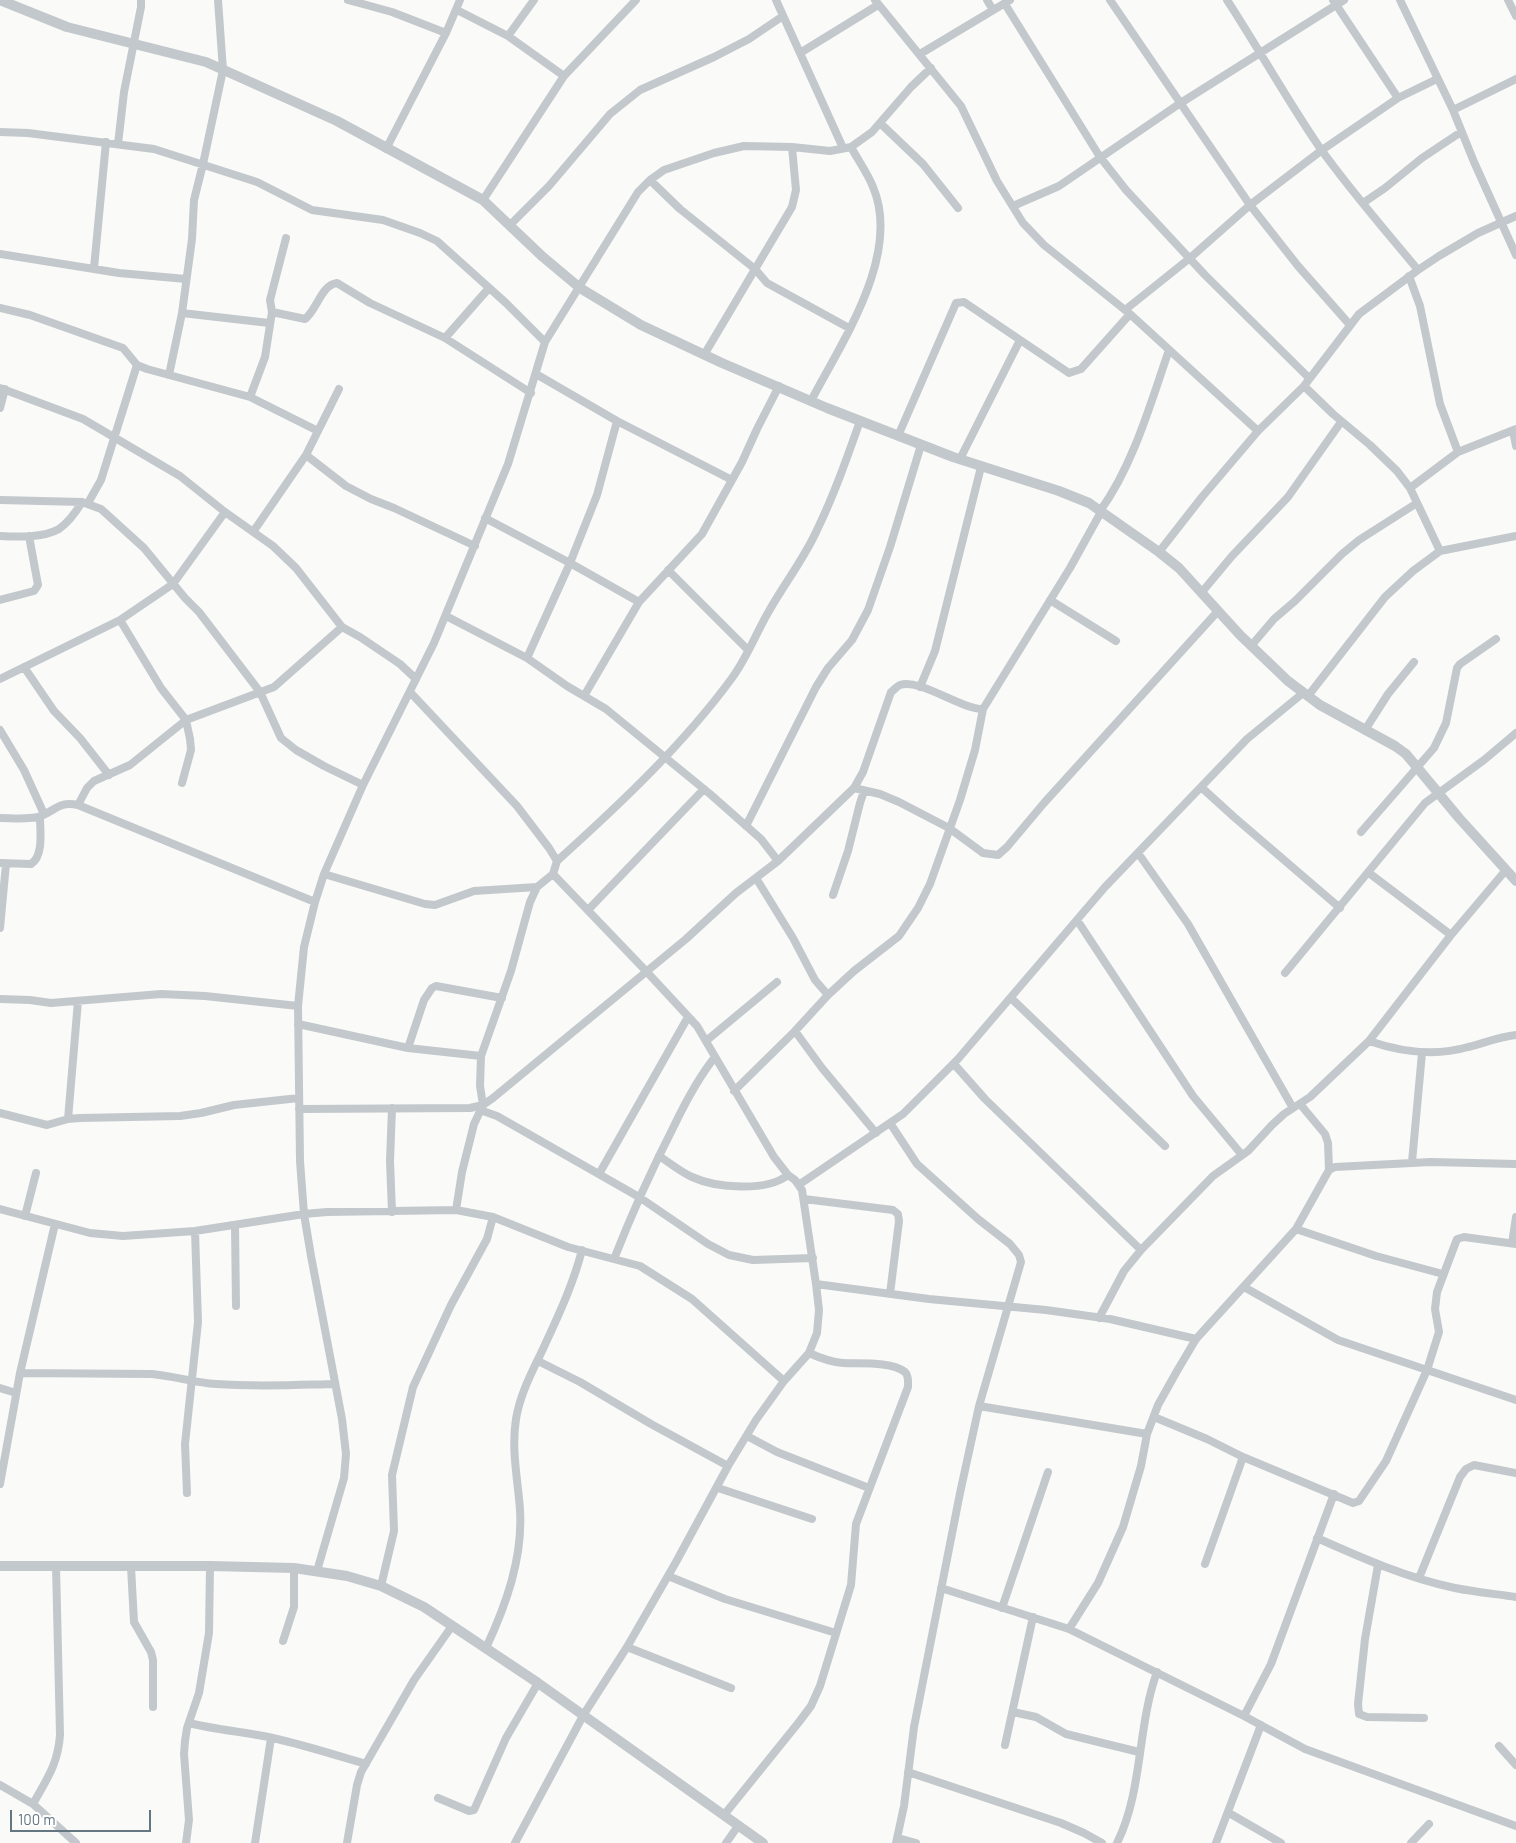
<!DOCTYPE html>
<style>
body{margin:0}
#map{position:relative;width:1516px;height:1843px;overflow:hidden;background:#fafaf8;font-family:Barlow,sans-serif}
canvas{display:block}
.scale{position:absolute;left:10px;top:1810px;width:141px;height:22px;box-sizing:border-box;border:2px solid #657683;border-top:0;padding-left:6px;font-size:15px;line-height:18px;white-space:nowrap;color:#657683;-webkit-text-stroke:4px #fff;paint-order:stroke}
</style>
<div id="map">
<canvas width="1516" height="1843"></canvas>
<div class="scale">100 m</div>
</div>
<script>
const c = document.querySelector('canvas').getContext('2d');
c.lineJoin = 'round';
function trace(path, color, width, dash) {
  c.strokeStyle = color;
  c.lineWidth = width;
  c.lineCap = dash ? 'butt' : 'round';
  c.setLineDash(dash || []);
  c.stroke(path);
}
const minor = new Path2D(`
 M348,0L392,12L446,33
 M776,0L843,148
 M875,0L961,106L997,181L1023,223L1044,245L1130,314L1258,431
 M987,0L993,10
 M1110,0L1250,205L1298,266L1350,325
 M1227,0C1259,49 1287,100 1320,148C1350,190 1385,230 1418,270
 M1333,0L1398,98
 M1400,0L1453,110L1474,162L1516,255
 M1508,0L1516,16
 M1005,4L1100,157L1126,190L1205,275L1309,378
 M457,10L508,36L564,76
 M508,36L534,0
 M800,53L878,5
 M920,54L1010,0
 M1453,110L1516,79
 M880,123L923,164L958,208
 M0,132L28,133L154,149L257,182L312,210L383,220L420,233L437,241L506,303L545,342
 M118,144L124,92L141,7V0
 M386,149L446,33L460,0
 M650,180L680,209L755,269L767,283L849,328
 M483,200L564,76L636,0
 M1363,203L1385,188L1422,158L1461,132
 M1013,206L1059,186L1179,104L1344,0
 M510,225L549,186L610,114L640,90L714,57L749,39L783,16
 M0,254L119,273L186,279
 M94,268L106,142
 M1409,276L1420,306L1440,404L1458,452
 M0,308L30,315L123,348L137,365L147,369L250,397L318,431
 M1125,310L1190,258L1250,205L1322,150L1398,98L1437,79
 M272,312L305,319C317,310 321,285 337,283L370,303L445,338L531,393
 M182,313L269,323
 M445,338L489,288
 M704,355L792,207L796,190L792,147
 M536,374L617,421L732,480
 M169,375L182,313L192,239L194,200L203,164L223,70L218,0
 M1304,386L1333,414L1370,445L1397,471L1410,488L1440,551
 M0,388L83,419L180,476L225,512L273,546L296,568L342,627L360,637L400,664L416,679
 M250,397L265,357L272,312L270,300L286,238
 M811,401C841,343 902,255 873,187C868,174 858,160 851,147
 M0,408L5,389
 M1513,431L1516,446
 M898,436L956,303L964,302L1069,373L1081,369L1130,314
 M306,455L346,486L371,499L394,508L475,546
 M960,459L1020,340
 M1410,488L1458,452L1516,429
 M0,500L82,502L101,509L144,548L185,598L199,612L260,692L281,738L296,750L324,766L363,785
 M88,503L101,480L137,365
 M1100,511C1133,466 1151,402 1169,350
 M485,518L570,563L639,602
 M253,532L306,455L339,389
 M0,536C18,537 43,538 59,529C69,522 76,512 82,502
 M1159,552L1202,497L1258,431L1304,386L1359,314L1418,270L1439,256L1478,233L1516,216
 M668,570L748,650
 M1202,592L1232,556L1288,497L1341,422
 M0,600L34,591L38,585L29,536
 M1050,600L1116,641
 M446,616L527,658L567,686L606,709L710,794L761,839L778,861
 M120,620L161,688L186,720L190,739L191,750L182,783
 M1251,646L1274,619L1295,601L1342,554L1359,540L1417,503
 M527,658L570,563L597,495L617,421
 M24,667L54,711L80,738L109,775
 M0,679L120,620L173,584L225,512
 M920,687L935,651L981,467
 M410,692L517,806L549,848L557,861L553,874L646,971L697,1026L774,1157L788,1175L795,1180L802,1190L816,1284L819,1310L817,1333L809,1353L784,1381L756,1420L728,1466L676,1562L627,1647L584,1714L515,1843
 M584,696L639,602L702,534L742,462L757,429L779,386
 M1308,696L1385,597L1413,571L1440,551L1516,536
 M0,730L24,770L44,814
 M1365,730L1388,694L1414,662
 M1201,787L1234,817L1340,908
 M854,788L880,794L899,802L949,828L983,853L998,855L1007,847L1044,803L1218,611
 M78,805L87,788L94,781L130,765L186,720L274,687L342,627
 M0,818C11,818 31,820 41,816C56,810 59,801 78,805L315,902
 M746,826L816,687L828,668L852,640L868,610L890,547L921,445
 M1361,832L1434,748L1446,723L1457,668L1460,664L1496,639
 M1138,853L1188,924L1293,1108
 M557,861C618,806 683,745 732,678C747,658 756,633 769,611C784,584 804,559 817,530C834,495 847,458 860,421
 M0,863L31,864C44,856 40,830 40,817
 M1369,873L1451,935
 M324,874L425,904L435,905L474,891L537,887
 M756,878L793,938L815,980L828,995
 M833,895L848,851L860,803L864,791
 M588,910L704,789
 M1077,920L1193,1096L1242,1155
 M0,928L6,864
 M1285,973L1425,803L1484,760L1516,733
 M1011,998L1165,1146
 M0,999L30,1000L51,1003L161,994L205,996L298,1006
 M298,1024L408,1048L481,1056
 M795,1031L822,1068L876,1133
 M706,1041L777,982
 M1369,1041C1401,1052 1434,1057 1468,1047C1484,1043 1499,1037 1516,1035
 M408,1048L424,1000L432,988L436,986L502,998
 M954,1064L985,1099L1141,1250
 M734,1091L795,1031L828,995L854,971L899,936L918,908L930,884L960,800L975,750L983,709
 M299,1109L470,1108L483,1105L493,1098L686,939L736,893L778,861L854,788L863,772L891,692C894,690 897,686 900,685C920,678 960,709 983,709L1070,568L1101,512
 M480,1110L497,1116L639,1197L708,1244L729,1255L753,1260L813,1258
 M0,1113L47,1125L68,1119L80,1118L180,1116L201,1113L234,1105L299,1098
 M68,1119L78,1001
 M890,1123L917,1164L978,1219L1010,1244L1019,1255L1021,1262L979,1406L960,1493L914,1727L904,1806L896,1843
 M659,1156C670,1163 681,1172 692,1177C716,1188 767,1192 788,1175
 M1412,1162L1422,1053
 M1329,1170L1335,1167L1431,1162L1516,1164
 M599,1174L688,1017
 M800,1184L903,1114L958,1059L1105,887L1247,739L1303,693
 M804,1199L893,1210L898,1214L899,1221L890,1294
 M0,1209L90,1233L123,1236L195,1231L304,1214L327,1212L456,1210L493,1217L568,1247L640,1266L692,1299L784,1381
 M456,1210L462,1172L474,1124L483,1105L480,1086L481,1056L511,971L530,902L537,887L553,874
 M392,1212L390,1161L392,1108
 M25,1216L36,1173
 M235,1226L236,1306
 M1296,1229L1376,1256L1443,1274
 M1512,1243L1516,1217
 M614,1259C632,1213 652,1169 674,1126C686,1101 698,1078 715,1057
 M816,1284L929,1299L1046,1310L1110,1319L1196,1339
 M1244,1287L1338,1340L1516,1400
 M1099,1318L1124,1271L1141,1250L1213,1176L1248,1151L1272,1125L1284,1114L1310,1097L1369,1041L1451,935L1506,870
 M538,1361L580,1382L651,1424L728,1466
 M20,1373L152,1374C174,1376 195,1383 216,1384C256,1387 295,1385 335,1384
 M0,1388L16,1393
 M979,1406L1147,1434
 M1154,1417L1207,1439L1243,1457L1353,1503L1359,1501L1386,1461L1427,1370L1439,1332L1435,1309L1437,1292L1457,1239L1464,1237L1516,1244
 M747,1436L777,1452L869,1488
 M0,1484L20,1373L55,1224
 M718,1488L812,1519
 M187,1493L185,1444L198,1322L195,1231
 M1317,1538C1362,1558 1407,1578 1455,1588C1475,1592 1496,1594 1516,1597
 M1205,1564L1243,1457
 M1378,1565L1365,1639L1358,1704L1359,1714L1367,1717L1424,1718
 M131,1567L134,1622L151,1652L153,1660V1707
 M317,1571L344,1478L346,1454L342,1419L311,1256L304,1214L300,1161L298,1006L304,947L315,902L324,874L363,785L434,643L508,464L545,342L638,192L650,180L664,170L714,153L744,146L792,147L830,151L851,147L872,132L911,87L931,68
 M668,1576L725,1599L836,1633
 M1419,1578L1460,1477L1466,1469L1474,1465L1516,1473
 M381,1586L394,1531L392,1475L413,1387L451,1305L487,1239L493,1217
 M941,1588L1069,1629L1244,1716L1305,1749L1516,1826
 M1002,1608L1048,1472
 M1069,1629L1098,1583L1123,1527L1141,1466L1147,1434L1158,1405L1177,1371L1196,1339L1296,1229L1329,1170L1328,1143L1325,1134L1300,1104
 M283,1641L294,1607V1568
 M627,1647L731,1688
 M486,1648C506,1605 523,1558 520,1510C518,1480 511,1450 516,1419C520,1394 532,1372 543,1349C558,1316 573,1285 582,1250
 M1013,1712L1036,1717L1066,1734L1139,1752
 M1244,1716L1271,1664L1334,1494
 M189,1723C217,1730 245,1732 273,1738C304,1745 335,1755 366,1764
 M1005,1745L1033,1617
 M1499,1746L1516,1765
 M908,1772L1061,1823L1084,1833L1102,1843
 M0,1785L33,1804L76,1843
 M438,1798L469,1811L474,1810L506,1738L538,1683
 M33,1804C47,1779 58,1764 60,1735L56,1566
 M1229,1813L1281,1843
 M724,1815L799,1722L811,1706L820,1686L851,1585L856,1524L908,1387C908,1382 909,1376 905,1372C891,1361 859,1364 843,1363C830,1362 820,1358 809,1353
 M898,1838L916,1843
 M186,1843L189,1820L184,1754L185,1741L187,1728L199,1693L209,1633L210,1566
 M255,1843L271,1738
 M347,1843L357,1785L361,1772L414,1680L452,1626
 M726,1843L738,1826
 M1117,1843C1143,1791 1137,1727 1157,1672
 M1216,1843L1261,1725
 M1411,1843L1429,1824`);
const tertiary = new Path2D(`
 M0,0L67,27L206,62L337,121L483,200L543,257L580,288L641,325L722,363L827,408L953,457L1059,491L1089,503L1159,552L1179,568L1240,635L1288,681L1320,705L1395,746L1406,754L1459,818L1516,881
 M0,1566H210L294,1568L347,1576L381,1586L424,1607L538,1683L763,1843`);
trace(minor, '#c3c8cc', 8);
trace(tertiary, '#c3c8cc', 10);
</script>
